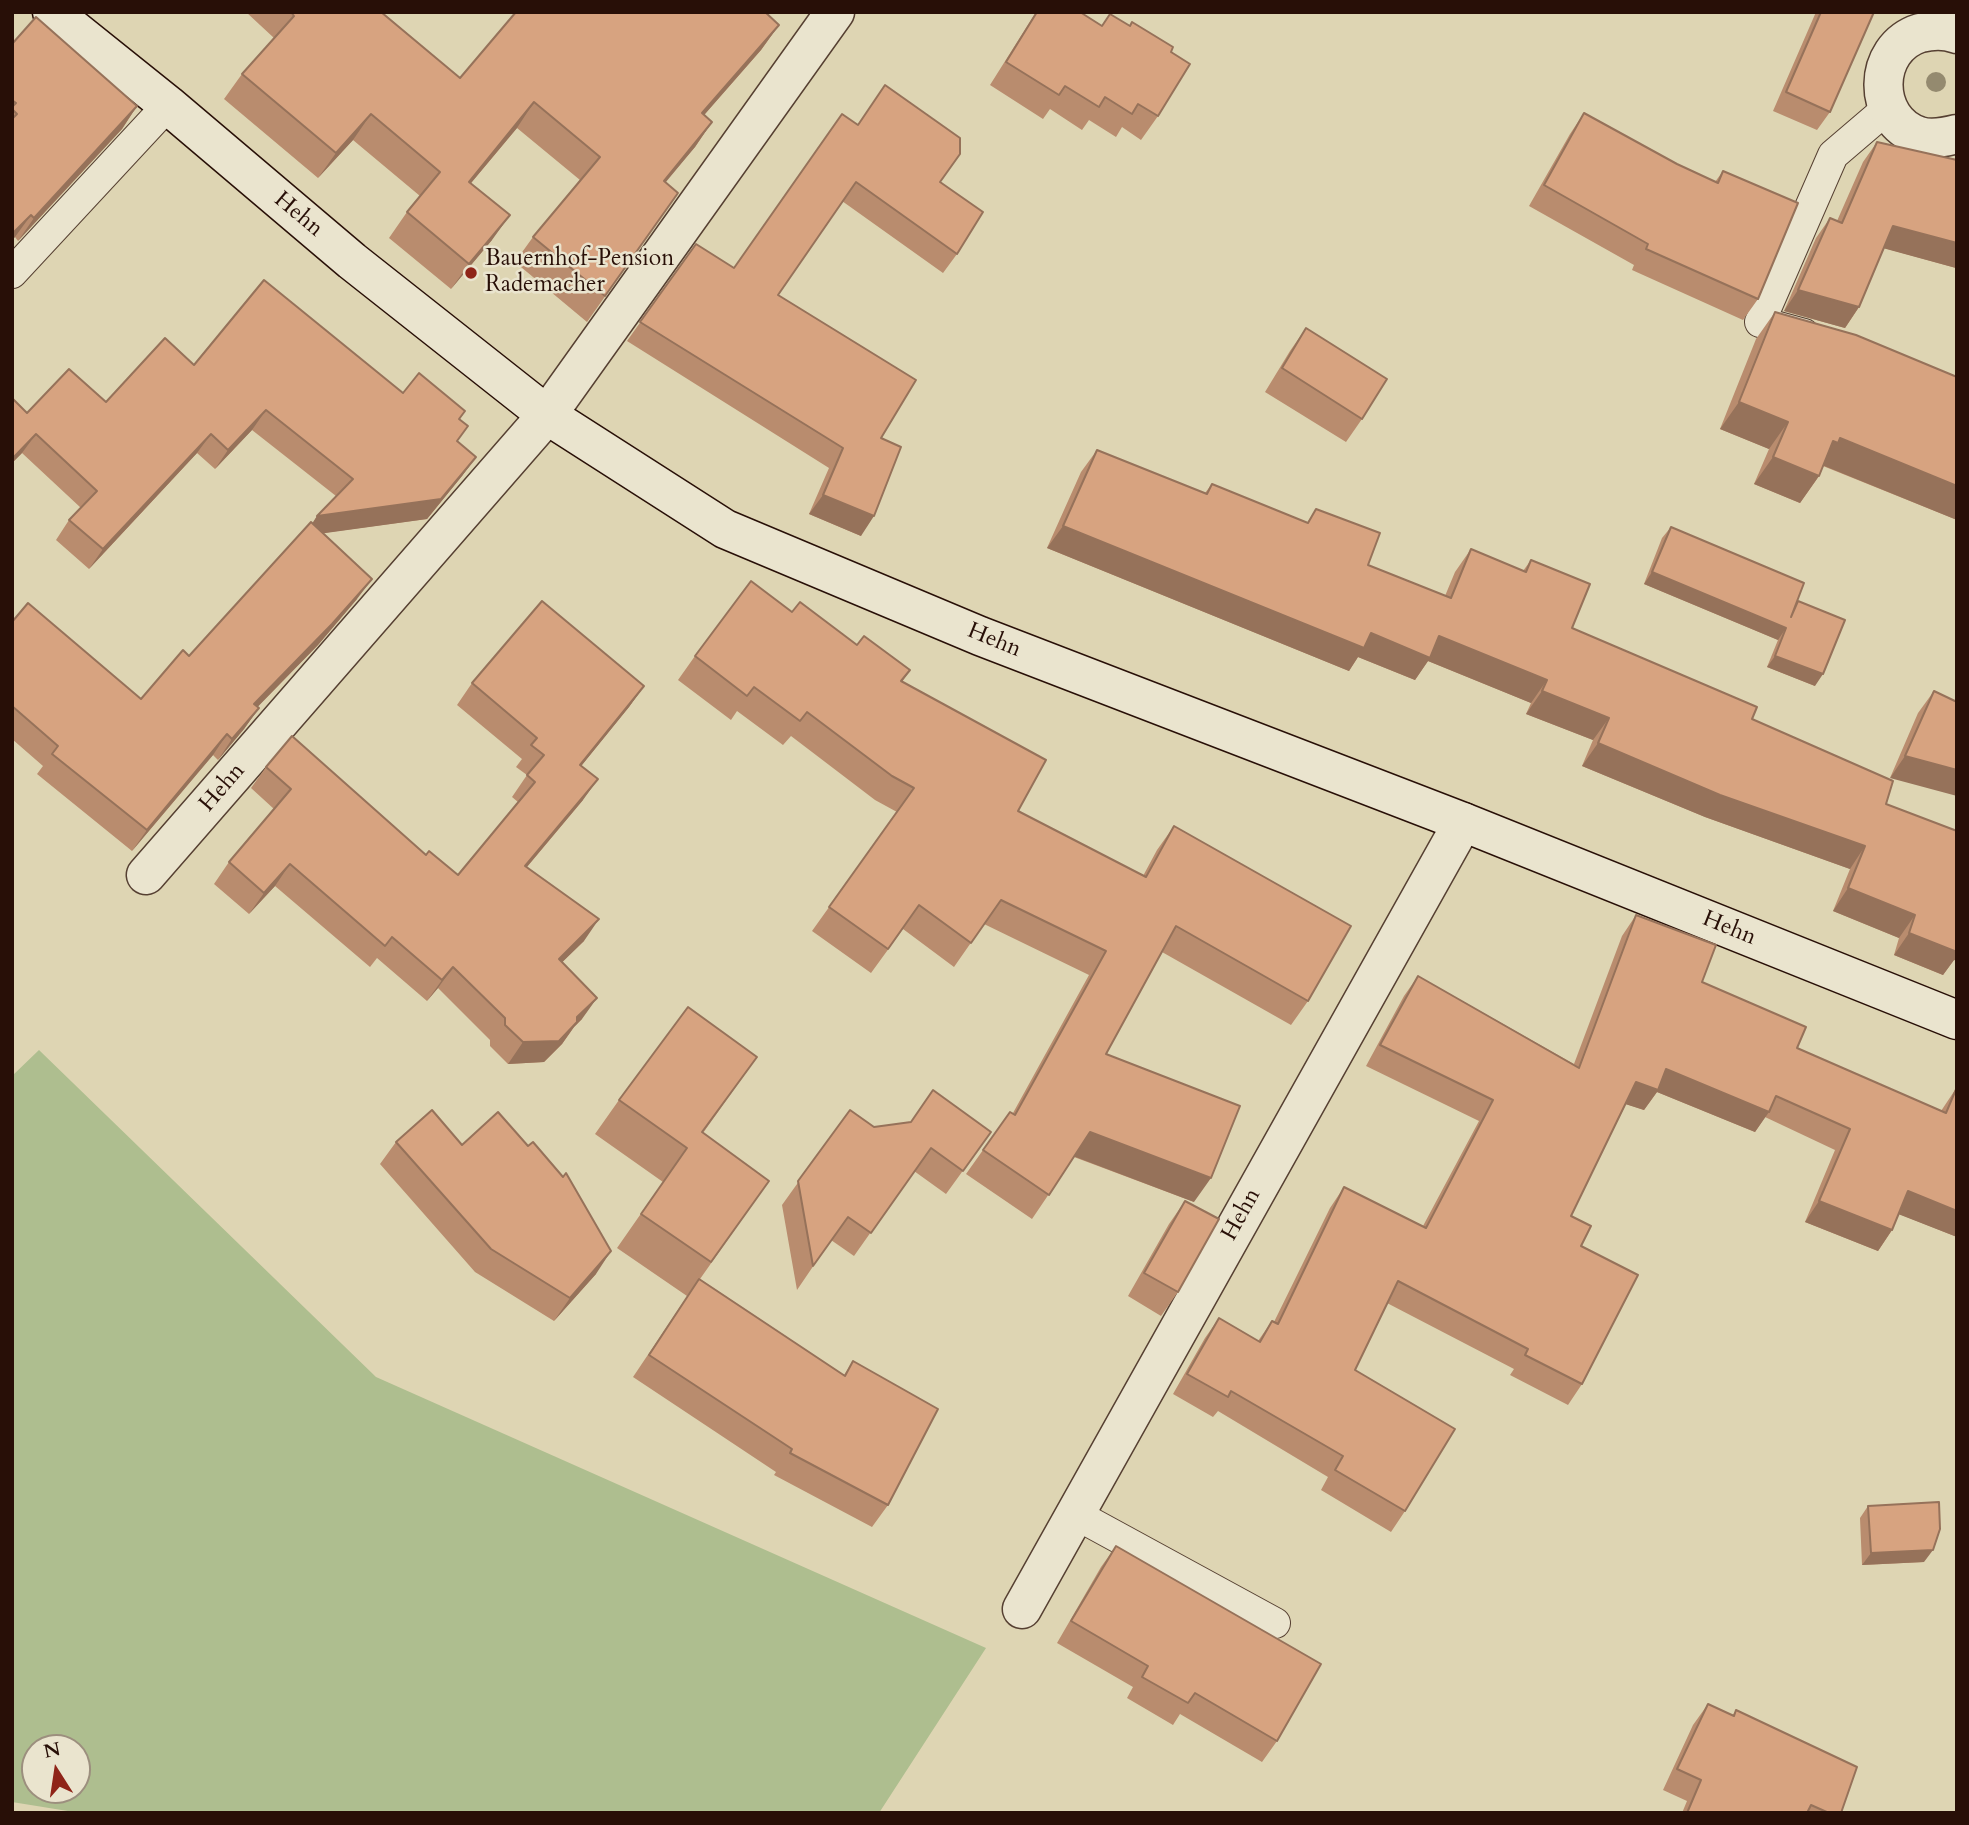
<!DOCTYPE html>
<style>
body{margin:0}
#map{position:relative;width:1969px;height:1825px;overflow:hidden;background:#ded5b3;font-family:Cardo,serif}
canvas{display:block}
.frame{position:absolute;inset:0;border:14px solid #280f07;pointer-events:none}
.north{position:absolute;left:21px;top:1734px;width:70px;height:70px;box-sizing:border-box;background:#eae4ce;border:2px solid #9c8f7e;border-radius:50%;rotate:348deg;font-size:19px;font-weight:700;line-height:28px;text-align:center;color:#280f07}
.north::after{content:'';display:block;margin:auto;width:24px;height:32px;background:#8f2418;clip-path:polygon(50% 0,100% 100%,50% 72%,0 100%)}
</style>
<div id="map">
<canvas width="1969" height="1825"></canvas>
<div class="frame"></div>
<div class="north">N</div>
</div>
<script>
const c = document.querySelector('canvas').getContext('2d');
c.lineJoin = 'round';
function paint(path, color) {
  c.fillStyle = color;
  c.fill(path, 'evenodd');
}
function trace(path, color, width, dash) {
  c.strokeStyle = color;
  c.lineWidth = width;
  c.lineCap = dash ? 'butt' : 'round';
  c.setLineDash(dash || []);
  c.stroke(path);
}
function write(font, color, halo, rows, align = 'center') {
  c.font = font + ' Cardo,serif';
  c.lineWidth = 5;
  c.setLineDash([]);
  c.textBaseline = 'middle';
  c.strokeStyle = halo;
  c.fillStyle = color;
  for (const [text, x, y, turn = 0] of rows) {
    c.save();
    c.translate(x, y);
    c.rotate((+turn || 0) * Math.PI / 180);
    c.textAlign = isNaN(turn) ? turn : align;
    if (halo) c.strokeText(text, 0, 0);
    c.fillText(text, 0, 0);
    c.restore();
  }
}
const green = new Path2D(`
 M39,1050L376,1377L986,1648L879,1813H80L12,1802V1076ZM35,1748H77V1790H35Z`);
const lane = new Path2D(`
 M12,273L168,105
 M1804,334L1760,322L1833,155L1888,108
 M1075,1514L1275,1623`);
const street = new Path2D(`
 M1957,34C1944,29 1932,30 1920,33C1872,48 1871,120 1919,136C1932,140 1945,137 1957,134
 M146,875L547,415L835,12
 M1022,1609L1463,822`);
const secondary = new Path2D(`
 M52,12L168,105L352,261L547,415L725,529L980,636L1463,822L1957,1020`);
const trees = [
 [1936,82]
];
const wall = new Path2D(`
 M246,12H382L460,78L779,25L761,50L704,115L712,122L695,147L665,182L678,193L587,322L515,262L533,237L580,180L517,128L471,183L492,240L451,289L389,238L407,212L420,196L353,140L318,178L224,99L242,74L274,38Z
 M1036,12H1080L1102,26L1110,14L1171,52L1158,116L1141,140L1122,127L1116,137L1089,120L1082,130L1050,109L1043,119L990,85Z
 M1816,12H1874L1830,112L1817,130L1773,111Z
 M12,44L137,106L122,129L18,241L15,237L12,240Z
 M1584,113L1677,164L1715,182L1723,171L1758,299L1743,320L1632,270L1634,265L1529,206L1570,134Z
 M842,114L940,183L957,254L943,273L842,201L778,295L881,438L861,536L809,514L829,468L627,341L696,244L734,268Z
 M1877,142L1956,268L1884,248L1859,307L1845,328L1784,311L1816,238L1830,218L1837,221L1863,162Z
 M1775,312L1957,520L1823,466L1819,476L1800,503L1754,484L1769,449L1720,429L1756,339Z
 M1306,328L1362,419L1346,442L1265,392L1290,351Z
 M194,365L403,393L465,411L460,419L457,442L476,457L462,476L427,519L323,533L357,599L318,645L257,707L259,708L244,729L218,760L213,755L132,851L37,774L43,766L12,739V622L141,699L189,656L313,523L317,516L336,496L252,430L215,469L197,453L89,569L56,540L69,520L81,508L22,453L12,463V398L27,413L106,402Z
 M1097,450L1205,493L1212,484L1307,523L1316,509L1368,565L1445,596L1455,572L1471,549L1523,571L1531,560L1572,628L1752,719L1886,804L1954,960L1943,975L1894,955L1899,938L1833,911L1850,869L1705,817L1582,766L1593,740L1526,714L1531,703L1428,661L1415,680L1358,657L1349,671L1047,548L1081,472Z
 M1671,527L1797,602L1815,686L1767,667L1778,640L1644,584L1662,538Z
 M792,612L857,645L910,670L902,682L1018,811L1143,876L1157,850L1174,826L1308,1001L1291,1025L1162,952L1106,1054L1194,1202L1074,1157L1032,1219L966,1174L1010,1112L1013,1113L1089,975L984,924L954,967L903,929L871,973L812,931L897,812L875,800L791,736L783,745L737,711L731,720L678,680L695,656Z
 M472,683L644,686L629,707L581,766L583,800L527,867L584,941L562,962L582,1019L574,1027L562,1044L544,1062L508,1064L490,1046V1040L438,988L427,1001L377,958L370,967L275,886L249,914L214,884L229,862L274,809L251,788L266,767L426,855L458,875L518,802L512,797L527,775L516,767L522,759L457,705Z
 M1934,691L1957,702L1890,778L1918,713Z
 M1636,915L1702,982L1797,1048L1941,1111L1957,1087V1237L1899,1214L1892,1230L1878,1251L1805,1222L1835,1150L1765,1117L1755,1132L1657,1092L1644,1110L1626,1104L1571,1216L1581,1246L1582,1384L1568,1405L1510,1375L1514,1369L1387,1303L1355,1370L1405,1511L1391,1532L1321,1490L1328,1477L1218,1411L1213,1417L1173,1394L1205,1338L1219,1318L1258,1341L1272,1321L1274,1322L1330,1208L1344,1187L1423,1226L1479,1121L1366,1066L1404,996L1418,976L1574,1064L1622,936Z
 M757,1057L703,1133L769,1181L700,1279L844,1375L853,1361L888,1505L872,1527L774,1475L776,1472L633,1377L692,1289L687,1296L617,1248L663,1182L595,1134L619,1100Z
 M850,1110L874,1127L991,1132L946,1194L914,1171L854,1256L831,1240L797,1290L782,1205Z
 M396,1142L462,1145L596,1274L554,1321L475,1272L380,1164Z
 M1185,1201L1178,1292L1161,1316L1128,1296L1169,1224Z
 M1868,1506L1924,1562L1862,1565L1860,1518Z
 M1116,1546L1277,1741L1262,1762L1180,1714L1173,1725L1127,1698L1133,1687L1057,1643L1101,1567Z
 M1708,1704L1732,1716L1736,1710L1841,1813H1682L1687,1801L1663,1790L1693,1725Z`);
const shadedWall = new Path2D(`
 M779,25L761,50L684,138L702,113Z
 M534,102L517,128L451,207L469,182Z
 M137,106L122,129L18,241L34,218Z
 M371,114L353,140L318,178L336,153Z
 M712,122L695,147L646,206L664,181Z
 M31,215L15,237L12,240V234Z
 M510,215L492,240L451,289L469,264Z
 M1893,226L1957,243V267L1956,268L1879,247Z
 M1798,290L1859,307L1845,328L1784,311Z
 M1739,402L1788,422L1769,449L1720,429Z
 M266,410L252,430L215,469L228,450Z
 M36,434L22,453L12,463V459Z
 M211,434L197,453L89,569L103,549Z
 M1840,438L1957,486V520L1822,465L1833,441Z
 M476,457L462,476L427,519L304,536L317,516Z
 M1773,457L1819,476L1800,503L1754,484Z
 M823,495L874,516L861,536L809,514Z
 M1063,526L1371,633L1439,636L1547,680L1531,703L1428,661L1415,680L1358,657L1349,671L1047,548Z
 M1652,572L1786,628L1778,640L1644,584Z
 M372,579L357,599L318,645L240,725L254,704Z
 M1775,656L1823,674L1815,686L1767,667Z
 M644,686L629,707L565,786L580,765Z
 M1542,691L1609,718L1593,740L1526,714Z
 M259,708L244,729L218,760L232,739Z
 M227,734L213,755L132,851L147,830Z
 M1598,743L1865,846L1850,869L1705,817L1582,766Z
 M1905,756L1957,770V796L1890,778Z
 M598,779L583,800L510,887L525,866Z
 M290,864L275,886L249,914L264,893Z
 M1848,888L1915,915L1899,938L1833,911Z
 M599,919L584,941L544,980L559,959Z
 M1909,933L1957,948V961L1954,960L1943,975L1894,955Z
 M453,967L438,988L427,1001L442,980Z
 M597,998L582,1019L574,1027L562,1044L544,1062L508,1064L523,1042L577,1017Z
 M1666,1069L1769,1112L1755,1132L1657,1092L1644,1110L1622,1103L1636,1082Z
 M1090,1132L1211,1178L1194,1202L1073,1156Z
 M1908,1191L1957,1211V1237L1893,1212Z
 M1819,1201L1892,1230L1878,1251L1805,1222Z
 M611,1251L596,1274L554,1321L570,1298Z
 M1933,1550L1924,1562L1862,1565L1871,1553Z`);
const building = new Path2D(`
 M291,12H381L460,78L516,12H765L779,25L702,113L712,122L664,181L678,193L605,296L533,237L600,157L534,102L469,182L510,215L469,264L407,212L440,172L371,114L336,153L242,74L294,16Z
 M1037,12H1080L1102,26L1110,14L1130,26L1132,22L1173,47L1171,52L1190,64L1158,116L1138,104L1132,114L1105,97L1099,107L1065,86L1059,95L1006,62Z
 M1821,12H1874L1830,112L1786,92Z
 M36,17L137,106L34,218L31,215L12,234V119L17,114L12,109V107L16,103L12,100V44Z
 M885,85L960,138V154L940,182L983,212L957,254L856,182L778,295L916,380L881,438L901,447L874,516L823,495L843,448L640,322L696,244L734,268L842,114L858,125Z
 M1584,113L1677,164L1718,183L1723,171L1798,203L1758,299L1646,249L1648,244L1544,185Z
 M1877,142L1957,160V243L1893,226L1859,307L1798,290L1830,218L1842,223Z
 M264,280L403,393L419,373L465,411L459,419L468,426L457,441L476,457L441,499L317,516L353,479L266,410L228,450L211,434L103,549L69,520L97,491L36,434L12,459V398L27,413L69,369L106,402L165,338L194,365Z
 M1775,312L1856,335L1957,377V486L1840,438L1838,443L1833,441L1819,476L1773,457L1788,422L1739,402Z
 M1306,328L1387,379L1362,419L1282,368Z
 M1097,450L1207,494L1212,484L1308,523L1316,509L1380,533L1368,565L1451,598L1471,549L1526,572L1531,560L1590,584L1572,628L1757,707L1752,719L1893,781L1886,804L1957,831V952L1909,933L1915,915L1848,888L1865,846L1720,795L1598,743L1609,718L1542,691L1547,680L1439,636L1430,658L1371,633L1364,648L1063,526Z
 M311,522L372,579L332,624L254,704L259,708L232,739L227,734L147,830L52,754L58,746L12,706V622L28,603L141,699L183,650L189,656Z
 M1671,527L1804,583L1791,617L1798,601L1845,620L1823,674L1775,656L1786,628L1652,572Z
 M751,581L792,612L800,602L857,645L864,636L910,670L901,681L1046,760L1018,811L1146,877L1174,826L1351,926L1308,1001L1176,926L1106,1054L1240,1106L1211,1178L1090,1132L1049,1195L983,1150L1010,1112L1015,1115L1106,951L1001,900L971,943L919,905L888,949L829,907L914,788L892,776L807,712L800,721L754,687L747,696L695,656Z
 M542,601L644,686L580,765L598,779L525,866L599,919L559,959L597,998L577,1017V1022L559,1041L523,1042L505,1025V1018L453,967L442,980L392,937L385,946L290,864L264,893L229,862L291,789L266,767L292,736L426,855L429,851L458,875L535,782L527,775L544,755L531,745L537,738L472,683Z
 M1934,691L1957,702V770L1905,756Z
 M1636,915L1716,945L1702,982L1806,1027L1797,1048L1946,1113L1957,1087V1211L1908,1191L1892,1230L1819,1201L1850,1129L1776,1096L1769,1112L1666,1069L1658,1090L1636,1082L1571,1216L1591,1226L1581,1246L1638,1275L1582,1384L1525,1355L1528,1349L1398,1281L1355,1370L1455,1429L1405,1511L1335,1470L1343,1456L1231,1391L1228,1397L1187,1374L1219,1318L1260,1342L1272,1321L1278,1324L1344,1187L1426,1228L1493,1100L1380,1045L1418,976L1579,1068Z
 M688,1007L757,1057L702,1132L769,1181L711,1262L641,1214L687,1148L619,1100Z
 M933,1090L991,1132L963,1171L931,1148L871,1233L848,1217L813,1266L798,1181L850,1110L874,1127L911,1122Z
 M432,1110L462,1145L498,1112L528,1146L533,1142L563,1177L566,1173L611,1251L570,1298L491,1249L396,1142Z
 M1185,1201L1219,1219L1178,1292L1144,1273Z
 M699,1279L845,1376L853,1361L938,1409L888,1505L790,1453L792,1449L649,1355Z
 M1939,1502L1940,1529L1933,1550L1871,1553L1868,1506Z
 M1116,1546L1321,1664L1277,1741L1195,1693L1188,1703L1142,1677L1148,1666L1071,1621Z
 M1708,1704L1734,1716L1736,1710L1857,1767L1841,1813H1829L1811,1805L1807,1813H1687L1701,1780L1677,1769Z`);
const markers = [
 [471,273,7,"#8f2418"]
];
const streetNames = [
 ["Hehn",298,215,40],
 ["Hehn",994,641,22],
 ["Hehn",223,788,-49],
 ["Hehn",1729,929,22],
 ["Hehn",1242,1215,-61]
];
const poiNames = [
 ["Bauernhof-Pension",485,260],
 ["Rademacher",485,286]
];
paint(green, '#aebe8f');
trace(lane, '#564032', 32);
trace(street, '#564032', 41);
trace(secondary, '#280f07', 41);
trace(lane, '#eae4ce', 30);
trace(street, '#eae4ce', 38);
trace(secondary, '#eae4ce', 38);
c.fillStyle = '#948a6f';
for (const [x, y] of trees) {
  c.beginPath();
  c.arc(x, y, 10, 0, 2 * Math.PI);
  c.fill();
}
paint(wall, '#b98c6e');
paint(shadedWall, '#96725a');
paint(building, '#d7a380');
trace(building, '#96725a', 2);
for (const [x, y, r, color] of markers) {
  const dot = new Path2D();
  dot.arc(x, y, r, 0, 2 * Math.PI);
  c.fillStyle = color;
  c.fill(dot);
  trace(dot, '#eae4ce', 2.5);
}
write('23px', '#280f07', '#eae4ce', streetNames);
write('23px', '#280f07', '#eae4ce', poiNames, 'left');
</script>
